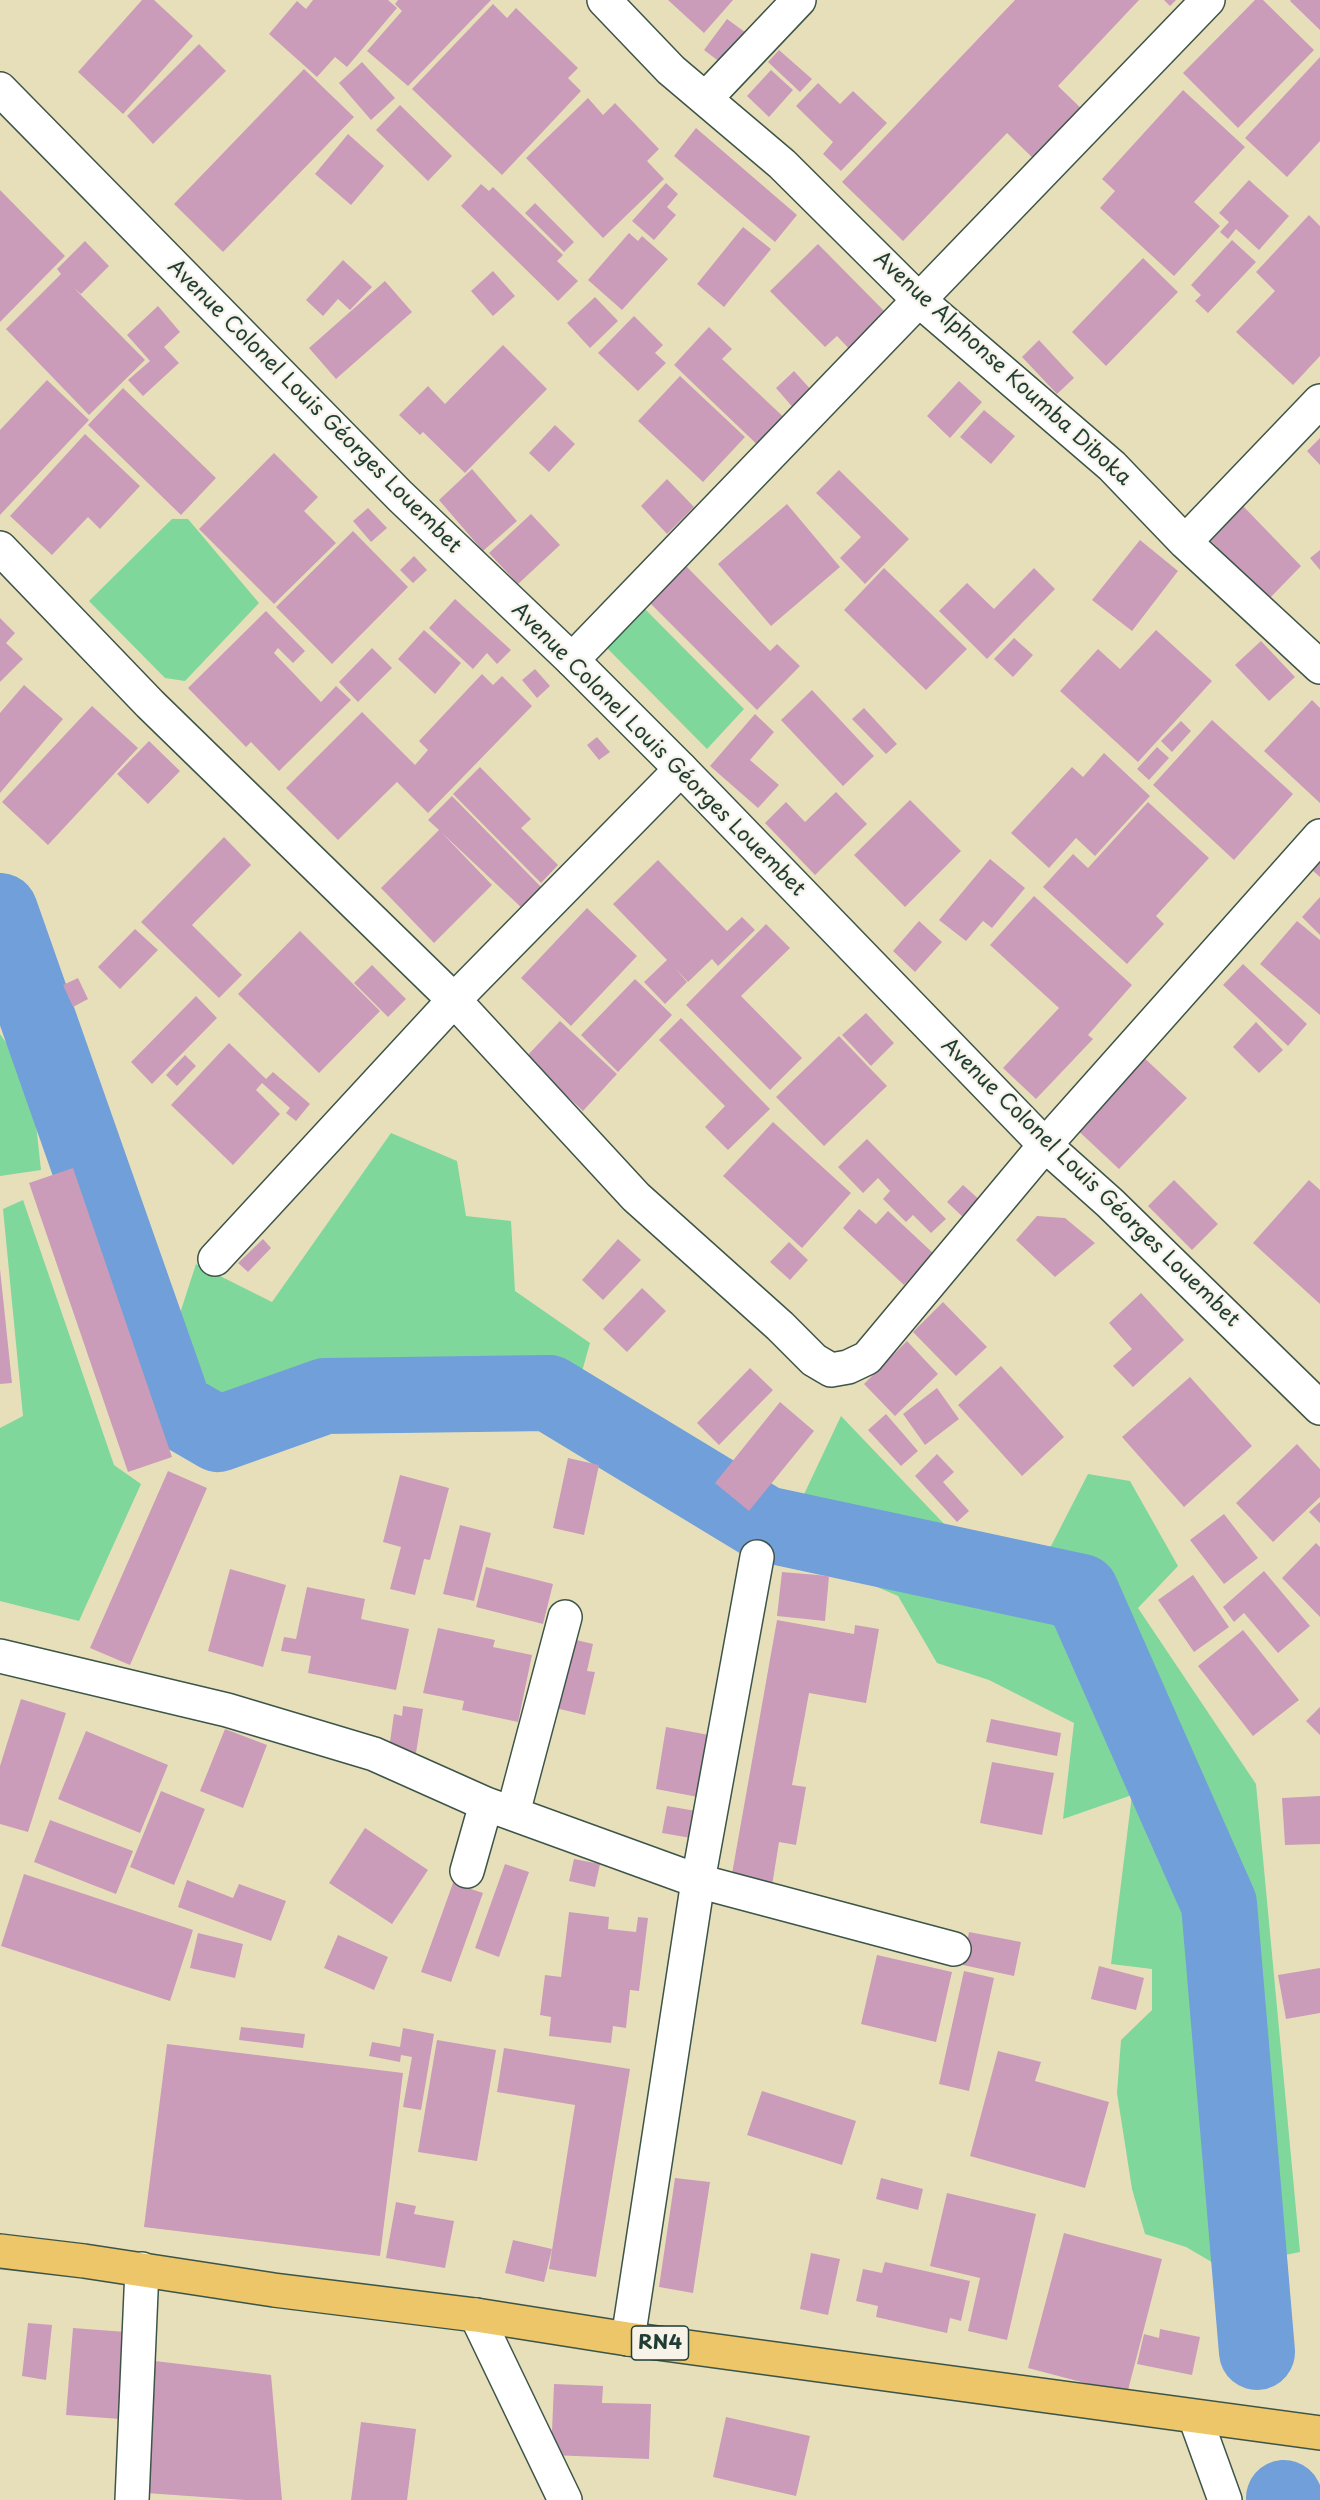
<!DOCTYPE html>
<meta charset="utf-8">
<style>
body{margin:0}
canvas{display:block;background:#e7dfba}
</style>
<canvas width="1320" height="2500"></canvas>
<script>
const c = document.querySelector('canvas').getContext('2d');
c.lineJoin = 'round';
function paint(path, color) {
  c.fillStyle = color;
  c.fill(path, 'evenodd');
}
function trace(path, color, width, dash) {
  c.strokeStyle = color;
  c.lineWidth = width;
  c.lineCap = dash ? 'butt' : 'round';
  c.setLineDash(dash || []);
  c.stroke(path);
}
function write(font, color, halo, rows, align = 'center') {
  c.font = font + ' "Playpen Sans",sans-serif';
  c.lineWidth = 4.5;
  c.setLineDash([]);
  c.textBaseline = 'middle';
  c.strokeStyle = halo;
  c.fillStyle = color;
  for (const [text, x, y, turn = 0] of rows) {
    c.save();
    c.translate(x, y);
    c.rotate((+turn || 0) * Math.PI / 180);
    c.textAlign = isNaN(turn) ? turn : align;
    if (halo) c.strokeText(text, 0, 0);
    c.fillText(text, 0, 0);
    c.restore();
  }
}
const green = new Path2D(`
 M172,519H188L259,603L185,681L165,678L89,601Z
 M642,606L744,709L707,749L607,648Z
 M0,1034L31,1078L41,1170L0,1176Z
 M391,1133L457,1161L466,1216L511,1221L515,1291L590,1343L581,1375L485,1362L355,1370L234,1416L171,1341L196,1264L272,1302Z
 M23,1200L114,1465L141,1484L79,1621L0,1601V1428L23,1416L3,1209Z
 M841,1416L969,1550L1004,1561L1051,1546L1088,1474L1130,1481L1178,1566L1138,1608L1256,1784L1300,2252L1222,2268L1186,2247L1145,2234L1132,2189L1117,2093L1121,2040L1152,2010V1969L1111,1964L1132,1795L1063,1819L1074,1723L989,1680L937,1663L898,1596L780,1545Z`);
const river = new Path2D(`
 M0,911L175,1409L218,1434L325,1396L549,1393L765,1524L1081,1592L1219,1904L1257,2352
 M1284,2498L1285,2500`);
const building = new Path2D(`
 M142,0H154L193,36L123,114L78,72Z
 M313,0H388L397,8L347,67L335,57L317,77L269,34L297,1L306,9Z
 M398,0H491L408,86L367,51L402,11L395,4Z
 M668,0H733L704,33Z
 M1015,0H1139L1058,86L1086,113L1039,164L1007,133L903,241L842,182Z
 M1164,0H1176L1170,6Z
 M1255,0H1263L1314,50L1238,128L1183,73Z
 M1291,0H1320V30L1290,1Z
 M493,4L507,18L516,8L578,68L568,78L581,91L502,175L412,89Z
 M727,19L749,35L725,66L704,50Z
 M199,44L226,71L153,144L127,116Z
 M779,50L812,79L800,92L768,62Z
 M1320,57V141L1287,177L1245,138Z
 M362,62L395,98L371,120L339,83Z
 M304,69L354,117L223,252L174,204Z
 M771,70L793,90L769,117L747,96Z
 M818,83L840,104L853,91L887,123L841,171L823,154L833,142L796,106Z
 M1183,90L1245,147L1194,202L1220,226L1174,276L1100,208L1115,191L1102,179Z
 M588,98L603,115L615,103L659,149L647,161L664,179L603,238L526,158Z
 M400,105L452,156L428,181L376,130Z
 M696,128L797,215L775,242L674,156Z
 M348,134L384,166L351,205L315,174Z
 M1249,180L1289,216L1259,250L1236,229L1228,239L1220,232L1229,222L1219,213Z
 M666,183L678,194L667,207L676,215L654,240L632,221Z
 M481,184L489,191L493,187L563,255L557,261L578,281L558,301L461,206Z
 M0,190L65,256L0,322Z
 M535,203L574,242L564,252L525,213Z
 M1309,215L1320,226V356L1293,385L1236,332L1275,291L1256,272Z
 M743,227L771,249L724,307L697,284Z
 M629,233L638,241L642,236L668,259L622,310L588,280Z
 M1232,240L1256,262L1208,313L1195,301L1201,295L1191,285Z
 M85,241L109,266L81,294L74,288L145,360L89,415L6,329L61,274L57,269Z
 M818,244L893,320L852,352L837,336L825,347L770,291Z
 M1143,258L1178,292L1106,366L1072,332Z
 M343,260L372,287L350,310L338,299L323,316L306,300Z
 M493,271L515,296L493,316L471,291Z
 M385,281L412,312L336,379L309,348Z
 M595,297L618,321L590,348L567,323Z
 M158,306L180,332L164,347L179,363L143,396L128,380L150,361L127,335Z
 M634,316L663,345L655,353L666,363L638,391L598,353Z
 M709,327L732,349L722,359L792,425L766,453L674,365Z
 M1039,340L1074,378L1057,394L1022,357Z
 M503,345L547,389L465,473L423,432L420,435L399,415L428,386L445,404Z
 M794,371L814,393L795,410L776,388Z
 M680,376L745,437L703,482L638,421Z
 M47,380L89,420L0,515V430Z
 M959,381L982,402L950,438L927,416Z
 M123,388L216,478L181,515L88,425Z
 M984,410L1015,436L991,464L960,437Z
 M555,425L575,444L549,472L529,453Z
 M85,434L140,486L100,529L88,517L52,555L10,516Z
 M1320,438V465L1307,451Z
 M274,453L318,497L304,511L336,543L274,604L199,529Z
 M472,469L517,521L483,551L439,500Z
 M839,470L909,539L865,584L840,558L861,537L816,493Z
 M667,479L694,507L667,534L641,506Z
 M787,504L840,567L771,626L718,564Z
 M1243,506L1301,566L1269,599L1209,539Z
 M368,508L387,528L371,542L353,521Z
 M531,514L560,545L518,584L489,553Z
 M353,531L408,587L332,664L276,607Z
 M1140,540L1178,571L1132,631L1092,600Z
 M1320,550V570L1310,558Z
 M414,556L427,570L413,583L400,570Z
 M682,562L770,651L777,644L800,666L757,710L646,599Z
 M884,568L967,649L926,690L844,610Z
 M1034,568L1055,589L987,659L939,611L967,583L994,609Z
 M455,599L511,650L497,664L487,653L473,669L429,628Z
 M266,611L305,651L293,663L278,648L274,653L321,702L336,686L351,700L279,771L251,742L246,747L188,688Z
 M0,618L15,633L6,643L23,659L0,682Z
 M424,630L461,663L435,694L398,659Z
 M1156,630L1212,681L1138,762L1060,691L1098,649L1120,669Z
 M1014,638L1033,655L1013,677L994,659Z
 M1261,641L1295,677L1269,701L1235,665Z
 M372,648L392,668L358,702L339,682Z
 M535,669L550,686L537,698L522,680Z
 M482,674L493,685L502,676L532,706L428,813L397,782L338,840L286,788L362,712L415,765L428,750L419,741Z
 M24,685L63,719L0,793V713Z
 M812,690L874,756L843,786L781,720Z
 M1312,700L1320,708V803L1264,751Z
 M92,706L138,748L48,845L2,802Z
 M864,708L897,744L886,754L852,719Z
 M755,714L774,732L750,760L779,785L758,808L710,766Z
 M1212,720L1293,794L1234,860L1153,785Z
 M1181,721L1191,731L1172,752L1161,741Z
 M597,737L610,752L599,760L587,745Z
 M149,741L180,771L148,804L117,774Z
 M1157,747L1169,758L1149,780L1137,769Z
 M1104,753L1150,796L1095,856L1076,838L1049,868L1011,833L1072,767L1083,777Z
 M480,767L531,819L521,828L558,865L541,883L453,794Z
 M836,792L867,824L815,875L765,823L786,802L805,822Z
 M452,796L543,889L524,910L442,833L492,885L434,943L381,888L439,830L428,820Z
 M910,800L961,851L905,907L854,855Z
 M1148,802L1209,858L1156,916L1164,924L1127,964L1043,887L1073,854L1088,868Z
 M224,837L251,865L192,925L242,975L219,998L141,922Z
 M990,859L1025,888L992,928L983,921L966,941L939,920Z
 M658,860L727,931L742,917L755,930L718,966L712,959L688,982L675,968L687,982L665,1004L644,982L667,960L613,904Z
 M1320,861V877L1312,870Z
 M1034,896L1132,985L1088,1035L1093,1039L1036,1099L1003,1068L1059,1008L990,945Z
 M1320,897V935L1302,917Z
 M587,908L637,956L571,1026L521,978Z
 M919,921L942,942L915,972L893,951Z
 M1297,921L1320,940V1015L1260,964Z
 M766,924L790,948L741,996L802,1058L770,1090L686,1005Z
 M135,929L158,950L120,989L98,967Z
 M300,931L380,1011L319,1073L238,994Z
 M1243,964L1307,1024L1288,1046L1223,985Z
 M372,965L406,999L388,1017L354,983Z
 M78,978L88,999L73,1007L63,985Z
 M635,979L672,1015L618,1072L581,1035Z
 M196,996L217,1018L152,1084L131,1062Z
 M866,1013L894,1043L871,1066L842,1035Z
 M681,1018L770,1109L728,1150L705,1127L725,1106L659,1040Z
 M560,1021L617,1074L583,1111L526,1057Z
 M1256,1022L1283,1050L1259,1073L1233,1047Z
 M839,1036L887,1086L824,1146L776,1097Z
 M229,1043L266,1079L273,1072L310,1104L296,1121L286,1113L290,1108L262,1083L256,1090L280,1114L233,1165L171,1105Z
 M1139,1053L1187,1098L1119,1169L1071,1124Z
 M185,1055L196,1066L177,1086L166,1075Z
 M773,1122L851,1193L802,1248L723,1176Z
 M867,1139L946,1219L931,1233L913,1215L906,1222L883,1199L890,1191L878,1178L863,1193L838,1167Z
 M73,1168L172,1457L128,1472L29,1183Z
 M1174,1180L1218,1224L1192,1250L1148,1206Z
 M1309,1180L1320,1190V1304L1253,1243Z
 M963,1185L981,1201L965,1219L947,1202Z
 M859,1209L876,1224L888,1211L933,1253L904,1285L843,1228Z
 M1037,1216L1065,1218L1095,1243L1055,1277L1016,1240Z
 M263,1239L271,1248L248,1272L238,1263Z
 M618,1239L641,1260L603,1300L582,1280Z
 M789,1242L808,1260L790,1280L770,1262Z
 M0,1269L12,1383L0,1384Z
 M642,1288L666,1311L627,1352L603,1329Z
 M1141,1293L1184,1340L1133,1387L1113,1366L1132,1349L1109,1323Z
 M943,1302L987,1347L956,1376L913,1332Z
 M907,1341L938,1374L895,1416L864,1384Z
 M1001,1366L1064,1437L1022,1476L958,1405Z
 M750,1368L773,1390L719,1445L697,1423Z
 M1190,1377L1252,1446L1184,1507L1122,1437Z
 M937,1388L959,1419L925,1445L903,1414Z
 M780,1402L814,1431L749,1511L715,1483Z
 M886,1414L918,1451L901,1466L868,1430Z
 M1297,1444L1320,1469V1497L1273,1542L1236,1503Z
 M937,1454L954,1472L943,1482L969,1511L957,1522L915,1476Z
 M568,1458L599,1465L584,1535L553,1528Z
 M168,1471L207,1488L130,1665L90,1648Z
 M400,1475L449,1488L430,1560L424,1559L415,1595L390,1589L401,1547L383,1542Z
 M1320,1502V1523L1309,1512Z
 M1224,1514L1258,1558L1224,1584L1190,1540Z
 M460,1525L491,1533L474,1601L443,1594Z
 M1316,1543L1320,1547V1617L1282,1578Z
 M486,1567L553,1584L543,1624L476,1607Z
 M230,1569L286,1585L263,1667L208,1651Z
 M1264,1571L1310,1626L1278,1653L1244,1613L1234,1622L1223,1607Z
 M782,1572L829,1576L825,1621L777,1616Z
 M1193,1575L1229,1627L1194,1652L1158,1600Z
 M307,1587L365,1599L361,1619L409,1629L396,1690L308,1673L311,1656L281,1651L284,1637L296,1639Z
 M777,1620L854,1634L855,1625L879,1629L866,1703L809,1693L792,1785L806,1787L796,1845L779,1842L771,1892L730,1885Z
 M438,1628L495,1640L493,1647L532,1655L518,1722L462,1710L464,1701L423,1693Z
 M1243,1630L1299,1700L1253,1736L1198,1666Z
 M568,1638L593,1644L587,1671L595,1672L585,1715L551,1707Z
 M21,1699L66,1713L28,1832L0,1824V1766Z
 M403,1706L423,1709L416,1753L389,1749L394,1714L402,1716Z
 M1320,1707V1735L1306,1721Z
 M991,1719L1061,1733L1057,1756L986,1742Z
 M666,1727L709,1735L698,1797L656,1789Z
 M225,1729L267,1745L243,1808L200,1791Z
 M86,1731L168,1765L140,1833L58,1799Z
 M992,1762L1054,1773L1042,1835L980,1823Z
 M161,1791L205,1809L174,1885L130,1867Z
 M1320,1796V1844L1285,1845L1282,1798Z
 M667,1806L696,1811L691,1838L662,1833Z
 M50,1820L133,1851L116,1894L34,1862Z
 M365,1828L428,1870L392,1924L329,1883Z
 M574,1859L600,1864L595,1887L569,1881Z
 M505,1864L529,1872L499,1957L475,1948Z
 M24,1874L193,1930L170,2001L1,1946Z
 M187,1880L233,1898L239,1884L286,1901L271,1941L178,1907Z
 M453,1883L483,1893L451,1982L421,1972Z
 M569,1912L609,1917L608,1929L636,1932L638,1917L648,1918L639,1991L630,1990L626,2028L613,2026L611,2043L549,2036L551,2017L540,2015L545,1975L561,1977Z
 M969,1932L1021,1942L1014,1976L963,1965Z
 M198,1933L243,1944L235,1978L190,1968Z
 M338,1935L388,1957L374,1990L324,1968Z
 M877,1955L952,1972L936,2042L861,2024Z
 M1099,1966L1144,1978L1136,2010L1091,1999Z
 M1320,1968V2013L1286,2019L1278,1975Z
 M964,1971L994,1978L969,2091L939,2084Z
 M241,2027L305,2034L303,2048L239,2040Z
 M403,2028L434,2034L421,2110L403,2107L412,2057L401,2055L400,2062L369,2056L372,2042L400,2047Z
 M437,2040L496,2050L477,2161L418,2152Z
 M167,2044L403,2073L380,2256L144,2227Z
 M504,2048L630,2069L596,2277L549,2269L575,2105L497,2092Z
 M998,2051L1041,2062L1035,2081L1109,2102L1085,2188L970,2156Z
 M762,2091L856,2121L842,2165L747,2135Z
 M675,2178L710,2182L693,2293L659,2287Z
 M881,2178L923,2189L918,2210L876,2199Z
 M947,2193L1036,2214L1007,2340L968,2331L980,2278L930,2266Z
 M396,2202L416,2206L414,2214L454,2221L445,2268L386,2258Z
 M1064,2233L1162,2259L1127,2394L1028,2368Z
 M513,2240L552,2249L544,2282L505,2273Z
 M811,2253L840,2259L828,2315L800,2309Z
 M885,2262L970,2281L961,2321L950,2318L947,2333L876,2317L878,2306L856,2301L863,2269L882,2273Z
 M28,2323L52,2325L46,2380L22,2376Z
 M73,2328L126,2332L120,2419L66,2415Z
 M1160,2329L1200,2337L1192,2375L1137,2364L1144,2334L1159,2338Z
 M155,2361L271,2375L282,2500H245L146,2493Z
 M554,2384L603,2386L602,2403L651,2404L649,2459L551,2455Z
 M726,2417L810,2436L796,2496L713,2477Z
 M361,2422L416,2429L407,2500H351Z`);
const minor = new Path2D(`
 M604,0L671,70L782,164L920,301L1112,466L1185,542L1320,667
 M706,98L799,0
 M1185,542L1320,401
 M0,548L150,704L454,1000L636,1197L780,1326L814,1360L831,1370L848,1367L867,1358L1045,1145L1320,836
 M572,660L1208,0
 M215,1259L454,1000L681,769
 M0,1656L227,1710L374,1754L486,1804L698,1881L954,1949
 M513,1813L565,1617
 M467,1871L486,1804
 M476,2315L565,2500
 M628,2339L698,1881L757,1557
 M1195,2417L1225,2500
 M132,2500L142,2269`);
const tertiary = new Path2D(`
 M0,89L400,496L572,660L681,769L1045,1145L1110,1203L1320,1408`);
const trunk = new Path2D(`
 M0,2251L84,2261L274,2290L476,2315L628,2339L1320,2433`);
const shields = [
 [660,2343,57]
];
const shieldNames = [
 ["RN4",660,2343]
];
const streetNames = [
 ["Avenue Alphonse Koumba Diboka",1002,369,42],
 ["Avenue Colonel Louis Géorges Louembet",314,407,45],
 ["Avenue Colonel Louis Géorges Louembet",658,750,45],
 ["Avenue Colonel Louis Géorges Louembet",1090,1183,44]
];
paint(green, '#7fd79c');
trace(river, '#709fd9', 76);
paint(building, '#cb9cb9');
trace(minor, '#3d5548', 36);
trace(tertiary, '#3d5548', 36);
trace(trunk, '#3d5548', 36);
trace(minor, '#fff', 33);
trace(tertiary, '#fff', 33);
trace(trunk, '#ecc669', 33);
for (const [x, y, w] of shields) {
  const box = new Path2D();
  box.roundRect(x - w / 2, y - 17, w, 34, 4.5);
  c.fillStyle = '#f7f3e8';
  c.fill(box);
  trace(box, '#1f3d34', 1.5);
}
write('bold 20px', '#1f3d34', null, shieldNames);
write('21px', '#1f3d34', '#f7f3e8', streetNames);
</script>
